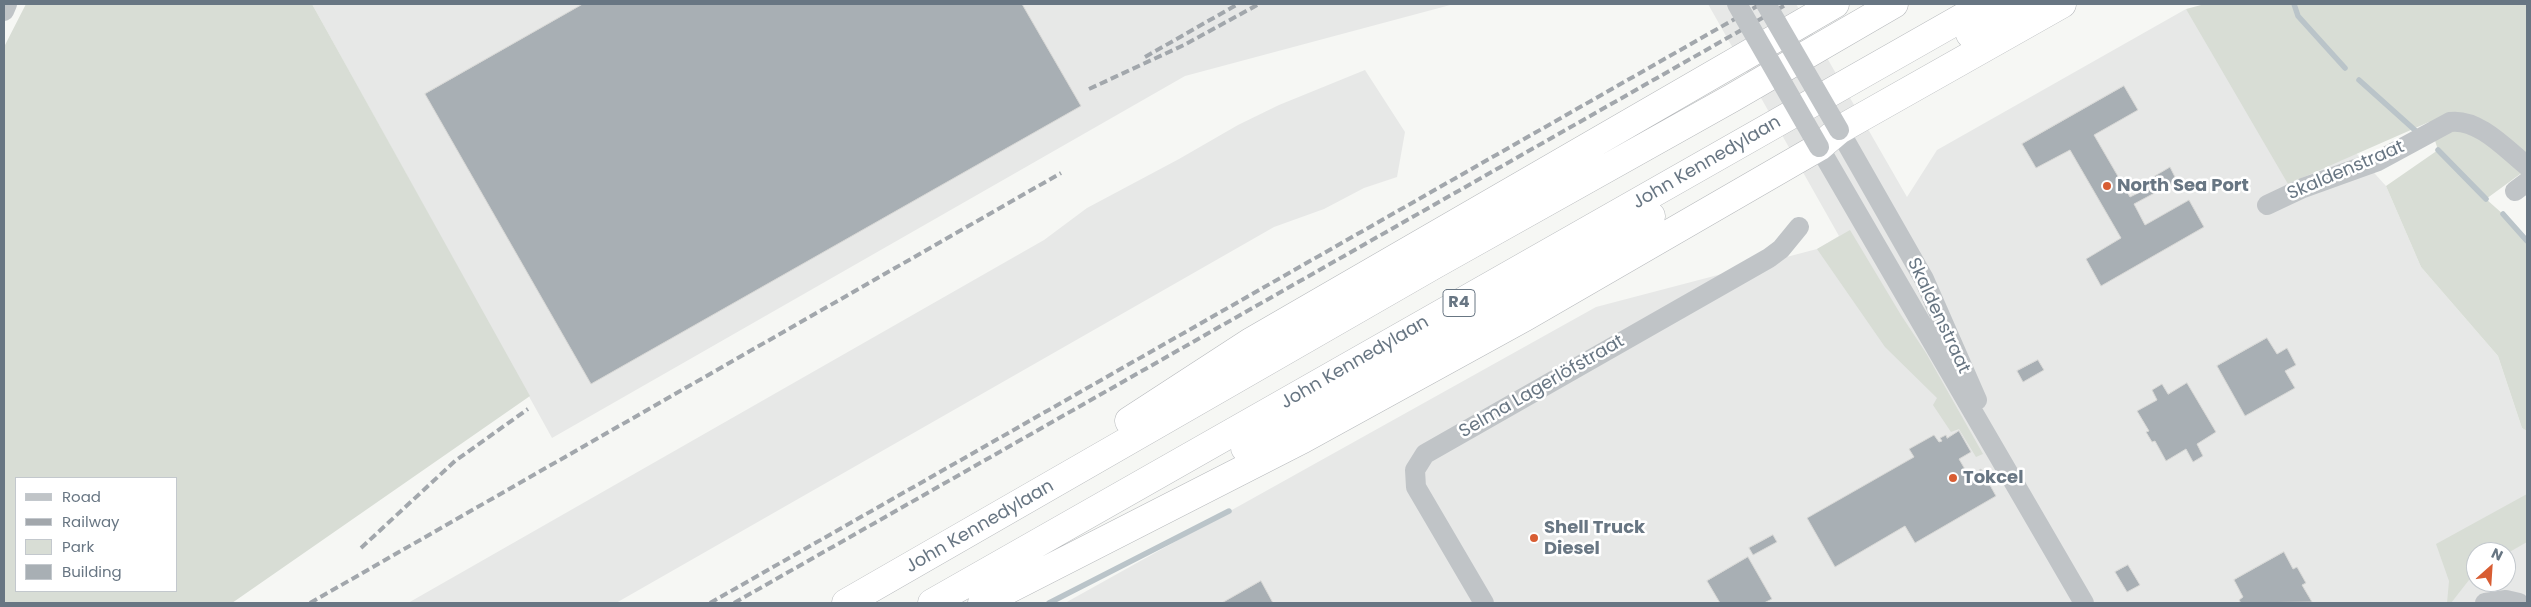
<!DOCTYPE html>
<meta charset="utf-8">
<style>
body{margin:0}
#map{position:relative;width:2531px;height:607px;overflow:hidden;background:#f6f7f4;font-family:Poppins,sans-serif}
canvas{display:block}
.frame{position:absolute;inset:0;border:5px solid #687683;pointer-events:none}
.legend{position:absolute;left:15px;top:477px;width:162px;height:115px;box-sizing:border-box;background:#fff;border:1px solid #c3c8cd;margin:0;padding:6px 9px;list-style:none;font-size:15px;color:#687683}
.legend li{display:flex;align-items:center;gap:10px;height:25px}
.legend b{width:25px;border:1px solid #c3c8cd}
.north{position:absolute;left:2466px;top:542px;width:50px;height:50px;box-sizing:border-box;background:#fff;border:1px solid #c3c8cd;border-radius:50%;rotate:26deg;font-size:14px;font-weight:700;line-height:20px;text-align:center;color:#687683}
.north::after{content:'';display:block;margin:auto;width:18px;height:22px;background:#d85d33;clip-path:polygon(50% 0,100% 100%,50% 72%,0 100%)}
</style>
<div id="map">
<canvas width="2531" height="607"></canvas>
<div class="frame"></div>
<ul class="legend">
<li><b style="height:6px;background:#c0c4c7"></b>Road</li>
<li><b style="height:6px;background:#a2a7ac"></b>Railway</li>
<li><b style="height:14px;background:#d8ddd5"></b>Park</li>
<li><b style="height:14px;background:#a8afb4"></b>Building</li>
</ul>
<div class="north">N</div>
</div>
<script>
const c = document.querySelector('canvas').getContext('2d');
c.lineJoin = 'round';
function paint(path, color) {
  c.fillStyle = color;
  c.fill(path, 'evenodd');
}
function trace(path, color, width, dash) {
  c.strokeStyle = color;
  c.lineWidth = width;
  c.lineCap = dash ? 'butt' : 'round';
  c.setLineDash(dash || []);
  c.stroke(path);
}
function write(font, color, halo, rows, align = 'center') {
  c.font = font + ' Poppins,sans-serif';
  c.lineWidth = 5;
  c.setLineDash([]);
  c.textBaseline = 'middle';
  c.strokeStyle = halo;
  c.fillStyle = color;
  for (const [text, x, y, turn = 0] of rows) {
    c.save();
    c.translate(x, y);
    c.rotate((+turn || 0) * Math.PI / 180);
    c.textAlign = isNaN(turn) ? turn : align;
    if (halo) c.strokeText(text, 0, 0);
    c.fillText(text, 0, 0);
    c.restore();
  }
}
const built = new Path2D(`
 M312,4H1454L1185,76L552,438Z
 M1708,4H1796L1907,197L1937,150L2186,9L2298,101L2356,153L2386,186L2421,267L2498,356L2522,428L2527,431V603H1065L1596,307L1817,249L1839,236ZM2476,552H2506V582H2476Z
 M1365,70L1405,132L1397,177L1364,188L1324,209L1274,227L616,603H408L1044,240L1087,208L1179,159L1238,125L1279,105Z`);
const green = new Path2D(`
 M26,4H312L530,396L232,603H4V47ZM176,478V591H16V478Z
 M2205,4H2527V169L2486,199L2513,223L2527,241V431L2522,428L2498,356L2421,267L2386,186L2438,150L2429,122L2288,184L2186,9Z
 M1850,230L1901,315L1926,353L1983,454L1976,457L1959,429L1951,432L1933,405L1937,398L1885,347L1817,249Z
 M2527,494V542L2506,554L2476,552V571L2451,603H2447L2449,581L2436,544Z`);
const stream = new Path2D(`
 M2294,4L2298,16L2345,68
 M2359,80L2417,132
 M2438,150L2486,199
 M2503,214L2527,241
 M1049,603L1229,511`);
const building = new Path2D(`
 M583,4H1022L1081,106L591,384L425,94Z
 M2124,86L2138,110L2094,135L2130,197L2146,189L2143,183L2170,167L2177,181L2134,204L2145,225L2189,200L2204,227L2101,286L2086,259L2121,238L2070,150L2036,168L2022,144Z
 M2267,338L2277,354L2287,348L2296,365L2285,371L2295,388L2245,416L2217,366Z
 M2038,360L2044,370L2023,382L2017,371Z
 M2187,383L2216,432L2197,444L2203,456L2193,462L2186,449L2166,461L2155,441L2152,442L2146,432L2149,431L2137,411L2157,400L2152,390L2162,384L2168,394Z
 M1959,431L1971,452L1959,459L1969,476L1981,469L1996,496L1915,543L1905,526L1835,567L1807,518L1914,457L1909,449L1934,435L1939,442L1942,441L1940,438L1946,435L1947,438Z
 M1773,535L1777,542L1753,555L1749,548Z
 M2284,552L2293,569L2297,567L2306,583L2302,585L2312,602L2241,603L2239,600L2243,597L2234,580Z
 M1748,557L1772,599L1764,603H1720L1707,581Z
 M2128,565L2140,585L2127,592L2115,572Z
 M1261,581L1273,603H1222Z`);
const minor = new Path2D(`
 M4,11L7,4
 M1839,130L1924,279L1977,400
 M1819,147L2084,603
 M2515,191L2527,182
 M2267,205L2303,188L2378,161L2450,122C2478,118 2506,149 2527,166
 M1484,603L1416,487L1415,470L1425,454L1769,258L1781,249L1799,227
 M2485,603L2506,600L2519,603`);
const highway = new Path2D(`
 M1970,34L2022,4
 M1129,421L1252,341L1835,4
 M1245,448L1651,216
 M846,603L1434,265L1732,98L1894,4
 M932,603L1986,4
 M982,603L1303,439L1525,317L1819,147L1839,130L2062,4`);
const rail = new Path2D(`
 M1145,57L1238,4
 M1089,89L1184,45L1259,4
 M361,548L455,461L528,409
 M310,603L1061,173
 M710,603L1761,4
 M734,603L1787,4`);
const minorBridge = new Path2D(`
 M1737,4L1819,147
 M1766,4L1839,130`);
const markers = [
 [2107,186,5,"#d85d33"],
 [1953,478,5,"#d85d33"],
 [1534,538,5,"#d85d33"]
];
const shields = [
 [1459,303,32]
];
const shieldNames = [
 ["R4",1459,303]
];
const streetNames = [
 ["John Kennedylaan",1707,163,-30],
 ["Skaldenstraat",2346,171,-23],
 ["Skaldenstraat",1938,316,65],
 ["John Kennedylaan",1355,363,-30],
 ["Selma Lagerlöfstraat",1542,387,-30],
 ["John Kennedylaan",980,527,-30]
];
const poiNames = [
 ["North Sea Port",2117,186],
 ["Tokcel",1963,478],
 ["Shell Truck",1544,528],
 ["Diesel",1544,549]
];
paint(built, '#e7e8e7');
paint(green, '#d8ddd5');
trace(stream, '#bac4c9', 5.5);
paint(building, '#a8afb4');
trace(building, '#d8d8d6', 1);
trace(highway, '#b5b8bb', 29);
trace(minor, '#c0c4c7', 20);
trace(highway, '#fff', 28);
trace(rail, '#a2a7ac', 4, [8, 4]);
trace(minorBridge, '#c0c4c7', 20);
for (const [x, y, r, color] of markers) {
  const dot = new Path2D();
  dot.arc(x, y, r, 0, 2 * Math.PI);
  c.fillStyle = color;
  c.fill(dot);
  trace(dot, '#fff', 2);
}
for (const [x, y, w] of shields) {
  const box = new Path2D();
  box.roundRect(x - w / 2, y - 13.5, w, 27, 4);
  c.fillStyle = '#fff';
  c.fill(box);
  trace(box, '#687683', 1);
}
write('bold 16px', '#687683', null, shieldNames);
write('18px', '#687683', '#fff', streetNames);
write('bold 18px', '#687683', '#fff', poiNames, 'left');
</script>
